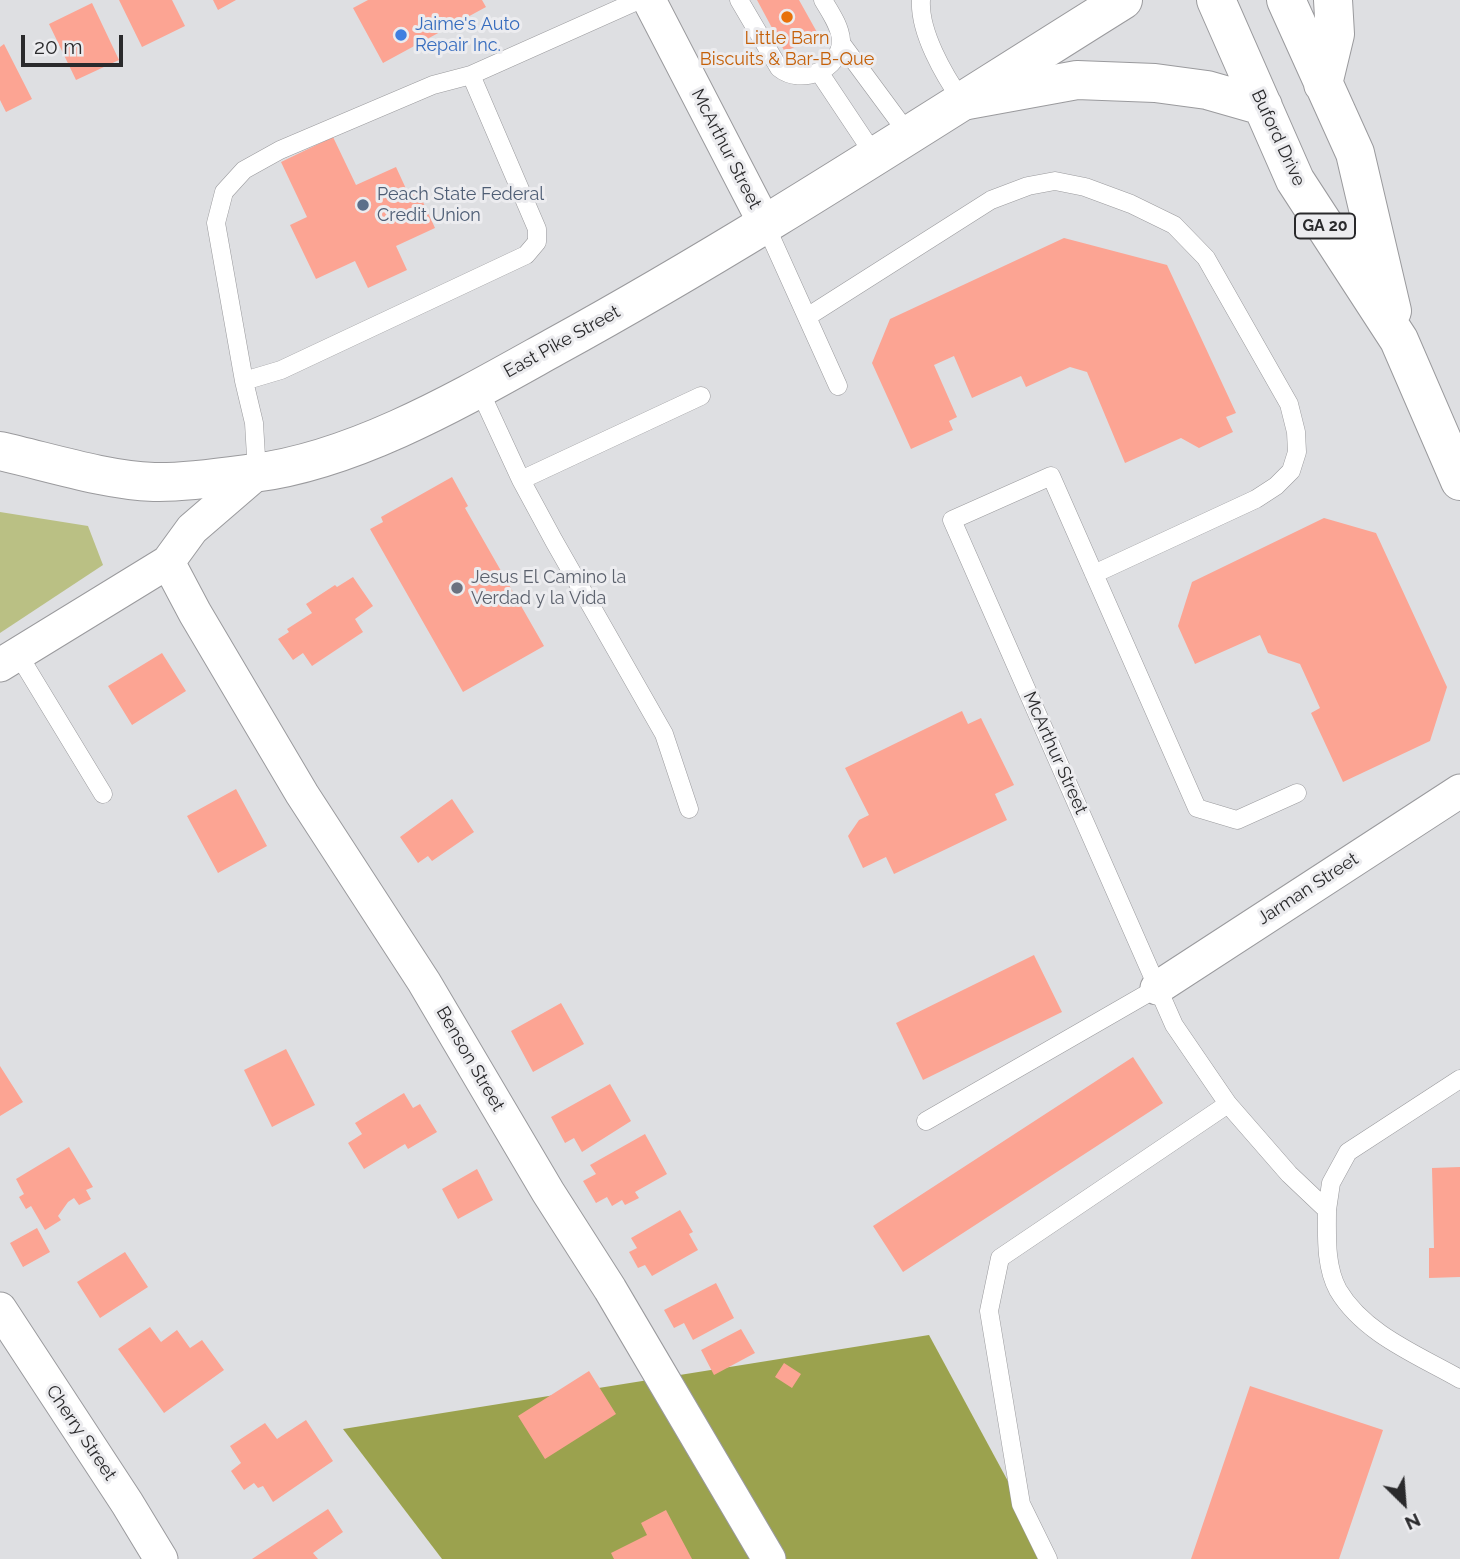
<!DOCTYPE html>
<style>
body{margin:0}
#map{position:relative;width:1460px;height:1559px;overflow:hidden;background:#dedfe2;font-family:Raleway,sans-serif}
canvas{display:block}
.north{position:absolute;left:1369px;top:1468px;width:70px;height:70px;-webkit-text-stroke:5px #ececef;paint-order:stroke;rotate:155deg;font-size:19px;font-weight:700;line-height:28px;text-align:center;color:#2a2a2c}
.north::after{content:'';display:block;margin:auto;width:24px;height:32px;background:#2a2a2c;clip-path:polygon(50% 0,100% 100%,50% 72%,0 100%)}
.scale{position:absolute;left:21px;top:35px;width:102px;height:32px;box-sizing:border-box;border:4px solid #2a2a2c;border-top:0;padding-left:9px;font-size:21px;line-height:24px;white-space:nowrap;color:#2a2a2c;-webkit-text-stroke:5px #ececef;paint-order:stroke}
</style>
<div id="map">
<canvas width="1460" height="1559"></canvas>
<div class="north">N</div>
<div class="scale">20 m</div>
</div>
<script>
const c = document.querySelector('canvas').getContext('2d');
c.lineJoin = 'round';
function paint(path, color) {
  c.fillStyle = color;
  c.fill(path, 'evenodd');
}
function trace(path, color, width, dash) {
  c.strokeStyle = color;
  c.lineWidth = width;
  c.lineCap = dash ? 'butt' : 'round';
  c.setLineDash(dash || []);
  c.stroke(path);
}
function write(font, color, halo, rows, align = 'center') {
  c.font = font + ' Raleway,sans-serif';
  c.lineWidth = 6;
  c.setLineDash([]);
  c.textBaseline = 'middle';
  c.strokeStyle = halo;
  c.fillStyle = color;
  for (const [text, x, y, turn = 0] of rows) {
    c.save();
    c.translate(x, y);
    c.rotate((+turn || 0) * Math.PI / 180);
    c.textAlign = isNaN(turn) ? turn : align;
    if (halo) c.strokeText(text, 0, 0);
    c.fillText(text, 0, 0);
    c.restore();
  }
}
const green = new Path2D(`
 M0,512L88,526L103,565L0,633Z`);
const forest = new Path2D(`
 M929,1335L1050,1559H442L343,1429Z`);
const building = new Path2D(`
 M119,0H172L185,26L142,47Z
 M213,0H236L218,10Z
 M368,0H482L486,7L383,63L353,8Z
 M757,0H799L818,34L785,52Z
 M92,3L119,60L76,80L49,24Z
 M4,44L32,99L6,112L0,100V47Z
 M333,137L356,185L396,167L408,193L417,189L435,228L396,246L407,270L368,288L355,261L316,279L290,225L307,217L281,162Z
 M1064,238L1167,265L1236,413L1226,417L1233,432L1199,448L1181,438L1125,463L1087,372L1070,367L1026,387L1021,376L972,398L954,356L934,365L957,417L949,421L953,430L911,449L872,363L890,319Z
 M452,477L468,506L465,508L544,646L463,692L370,529L383,522L381,517Z
 M1324,518L1376,533L1447,687L1430,741L1343,782L1311,713L1320,708L1300,664L1268,653L1260,635L1195,664L1178,626L1192,582Z
 M353,577L373,606L355,619L363,632L312,666L303,653L293,660L278,639L289,632L287,629L312,613L306,604L335,585L337,587Z
 M162,653L186,691L132,725L108,686Z
 M962,711L968,724L981,718L1014,785L995,794L1007,820L894,874L886,857L863,868L848,836L859,820L869,815L845,768Z
 M236,789L267,846L218,873L187,816Z
 M452,799L474,832L432,861L428,856L418,863L400,837Z
 M1034,955L1062,1012L923,1080L896,1023Z
 M561,1003L584,1044L533,1072L511,1031Z
 M286,1049L315,1105L272,1127L244,1070Z
 M1133,1057L1163,1103L903,1272L873,1226Z
 M0,1066L23,1102L0,1116Z
 M610,1084L631,1121L582,1152L574,1138L565,1143L551,1117Z
 M404,1093L413,1108L420,1104L437,1132L408,1149L405,1144L364,1169L348,1143L362,1134L355,1123Z
 M645,1134L667,1174L635,1192L639,1198L625,1205L622,1200L612,1206L607,1197L596,1203L583,1181L596,1174L590,1165Z
 M69,1147L93,1187L86,1190L91,1199L79,1205L74,1198L68,1202L58,1216L61,1220L45,1230L31,1206L26,1209L19,1197L24,1194L16,1179Z
 M1460,1167V1277L1429,1278V1248H1434L1432,1168Z
 M477,1169L493,1200L458,1219L442,1189Z
 M680,1210L693,1232L689,1234L698,1250L652,1276L645,1265L638,1268L629,1252L637,1248L631,1238Z
 M37,1228L50,1252L23,1267L10,1243Z
 M125,1252L148,1287L100,1318L77,1282Z
 M716,1283L734,1318L693,1340L684,1323L674,1328L664,1310Z
 M150,1327L161,1342L177,1330L190,1348L202,1340L224,1370L164,1413L118,1349Z
 M741,1329L755,1353L714,1375L701,1350Z
 M784,1363L801,1374L792,1388L775,1377Z
 M589,1371L616,1414L545,1459L518,1416Z
 M1250,1386L1383,1430L1339,1559H1191Z
 M306,1420L333,1461L273,1502L263,1486L258,1488L254,1483L244,1490L231,1471L241,1463L230,1446L265,1423L277,1439Z
 M328,1509L343,1532L313,1553L318,1559H252Z
 M666,1510L692,1559H614L611,1553L647,1535L641,1523Z`);
const service = new Path2D(`
 M739,0L779,68C801,86 841,70 841,40C840,26 830,12 823,0
 M921,0C919,32 944,75 962,101
 M841,43L909,135
 M819,72L875,156
 M765,224L838,386
 M807,317L991,200L1028,186L1055,181L1085,187L1131,204L1174,225L1206,258L1289,404L1296,432L1297,452L1291,471L1276,486L1256,499L1094,574
 M244,381L281,370L526,255L537,242V229L471,75L639,0
 M479,389L521,480L554,541L664,734L689,809
 M257,473L254,423L244,381L216,223L224,192L244,170L280,150L433,85L471,75
 M521,480L701,396
 M18,654L103,794
 M1297,793L1237,820L1197,808L1051,476L952,520L1174,1025L1228,1104L1289,1174L1327,1210C1327,1236 1325,1266 1338,1290C1364,1334 1418,1355 1460,1379
 M926,1121L1157,988
 M1327,1210L1331,1183L1348,1152L1460,1079
 M1048,1559L1021,1504L989,1311L1000,1258L1228,1104`);
const minor = new Path2D(`
 M649,0L765,224
 M168,562L195,613L302,794L424,982L548,1192L610,1289L769,1559
 M0,665L168,562L192,529L257,473
 M1157,988L1460,791
 M0,1309L127,1503L161,1559`);
const primary = new Path2D(`
 M0,451C49,462 104,480 154,482C184,483 224,477 254,473C357,460 464,397 554,347C749,240 934,118 1123,0`);
const trunk = new Path2D(`
 M1216,0L1295,180L1399,340L1460,481
 M1286,0L1355,153L1392,311
 M1323,84L1335,34L1333,0
 M962,101L1077,80L1155,83L1207,90L1263,106`);
const markers = [
 [787,17,7,"#e8710a"],
 [401,35,7,"#3f7fe0"],
 [363,205,7,"#5c6f8a"],
 [457,588,7,"#6b7280"]
];
const shields = [
 [1325,226,60]
];
const shieldNames = [
 ["GA 20",1325,226]
];
const shopNames = [
 ["Jaime's Auto",415,25],
 ["Repair Inc.",415,46]
];
const foodNames = [
 ["Little Barn",787,39],
 ["Biscuits & Bar-B-Que",787,60]
];
const streetNames = [
 ["Buford Drive",1278,138,65],
 ["McArthur Street",726,149,63],
 ["East Pike Street",562,342,-29],
 ["McArthur Street",1055,753,66],
 ["Jarman Street",1308,889,-33],
 ["Benson Street",470,1059,60],
 ["Cherry Street",81,1433,56]
];
const serviceNames = [
 ["Peach State Federal",377,195],
 ["Credit Union",377,216]
];
const worshipNames = [
 ["Jesus El Camino la",471,578],
 ["Verdad y la Vida",471,599]
];
paint(green, '#bac084');
paint(forest, '#9ba24e');
paint(building, '#fca493');
trace(service, '#9a9a9d', 19);
trace(minor, '#9a9a9d', 35);
trace(primary, '#9a9a9d', 40);
trace(trunk, '#9a9a9d', 40);
trace(service, '#fff', 18);
trace(minor, '#fff', 33);
trace(primary, '#fff', 38);
trace(trunk, '#fff', 38);
for (const [x, y, r, color] of markers) {
  const dot = new Path2D();
  dot.arc(x, y, r, 0, 2 * Math.PI);
  c.fillStyle = color;
  c.fill(dot);
  trace(dot, '#ececef', 2.5);
}
for (const [x, y, w] of shields) {
  const box = new Path2D();
  box.roundRect(x - w / 2, y - 12.5, w, 25, 5);
  c.fillStyle = '#ececef';
  c.fill(box);
  trace(box, '#2a2a2c', 2);
}
write('bold 16px', '#2a2a2c', null, shieldNames);
write('18px', '#366cbe', '#ececef', shopNames, 'left');
write('18px', '#c56008', '#ececef', foodNames);
write('18px', '#2a2a2c', '#ececef', streetNames);
write('18px', '#4e5e75', '#ececef', serviceNames, 'left');
write('18px', '#5b616d', '#ececef', worshipNames, 'left');
</script>
